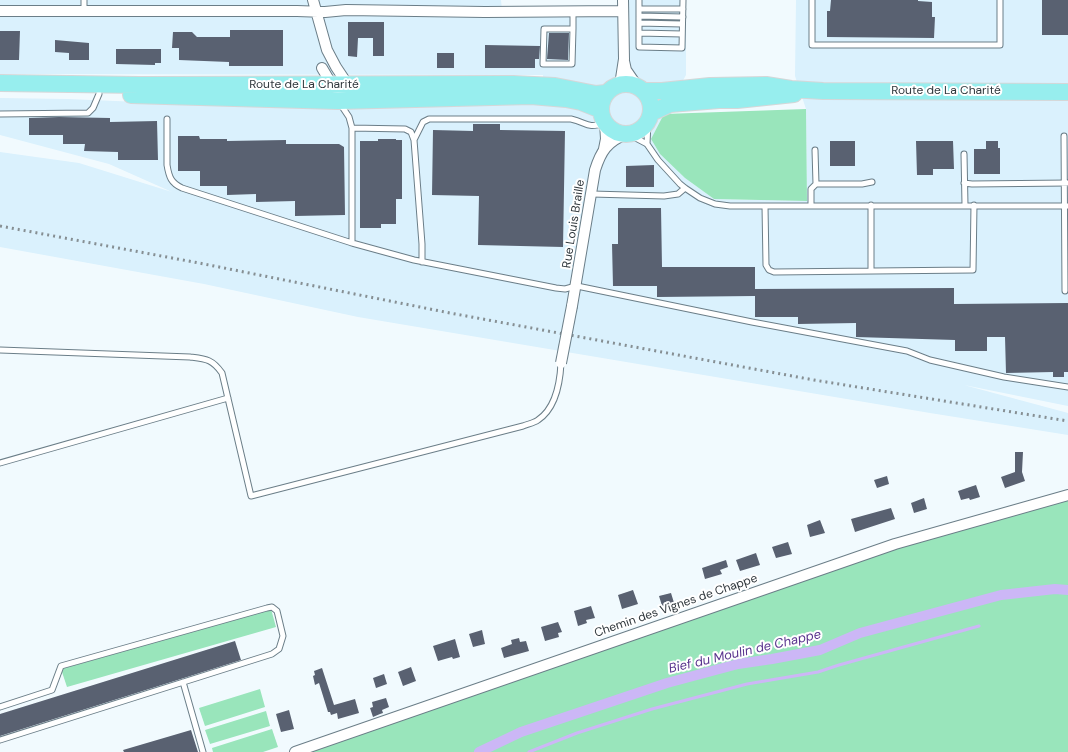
<!DOCTYPE html>
<meta charset="utf-8">
<style>
body{margin:0}
canvas{display:block;background:#f1fafe}
</style>
<canvas width="1068" height="752"></canvas>
<script>
const c = document.querySelector('canvas').getContext('2d');
c.lineJoin = 'round';
function paint(path, color) {
  c.fillStyle = color;
  c.fill(path, 'evenodd');
}
function trace(path, color, width, dash) {
  c.strokeStyle = color;
  c.lineWidth = width;
  c.lineCap = dash ? 'butt' : 'round';
  c.setLineDash(dash || []);
  c.stroke(path);
}
function write(font, color, halo, rows, align = 'center') {
  c.font = font + ' "DM Sans",sans-serif';
  c.lineWidth = 4;
  c.setLineDash([]);
  c.textBaseline = 'middle';
  c.strokeStyle = halo;
  c.fillStyle = color;
  for (const [text, x, y, turn = 0] of rows) {
    c.save();
    c.translate(x, y);
    c.rotate((+turn || 0) * Math.PI / 180);
    c.textAlign = isNaN(turn) ? turn : align;
    if (halo) c.strokeText(text, 0, 0);
    c.fillText(text, 0, 0);
    c.restore();
  }
}
const built = new Path2D(`
 M0,0H501L502,10L623,11V0H686V75L651,139L660,154L685,178L714,199L807,201L806,109L795,76L796,0H1068V406L964,385L1068,413V435L930,413L358,317L204,284L0,247V152L79,163L172,192L109,164L0,135V98L68,99L163,103L454,107L543,88V75L0,74Z`);
const green = new Path2D(`
 M806,109L807,201L714,199L685,178L660,154L651,139L664,114Z
 M1068,495V752H295L895,544Z
 M271,609L276,627L67,687L61,669Z
 M260,689L265,707L205,726L199,708Z
 M266,711L270,726L210,744L205,730Z
 M272,729L278,747L263,752H213L212,748Z`);
const stream = new Path2D(`
 M529,752L577,733L652,709L747,684L818,672L839,665L979,626`);
const canal = new Path2D(`
 M479,752L521,732L667,683L738,664L772,659L820,650L860,633L1001,595L1055,589L1068,590`);
const building = new Path2D(`
 M831,0H918V1L932,2V17H935L934,38L827,37V11H830Z
 M1042,0H1068V35H1042Z
 M348,22H384V56H373V38H358L357,57L348,56Z
 M230,30H283V66H229V62L179,60V48H172L173,32H192L197,37H230Z
 M0,31H20L19,60H0Z
 M549,33H569L568,60L547,59Z
 M55,40L89,43V60H69V53L55,52Z
 M485,45L540,46L539,59H535V68H485Z
 M116,49H161V63H155V65L116,64Z
 M437,53H454V68H437Z
 M59,117L110,118V122L157,121L158,160H118V152L84,151L85,144H63V135H29V118Z
 M473,124H500V130L565,131L563,247L478,245L479,196L432,195L433,130L473,131Z
 M178,136H199L200,139H227V141L286,140V144H339L344,147L345,215L295,216V201L256,202V194L227,195V186H200V171H178Z
 M378,139H396V140H402V199H396V224H381V228H360V141H378Z
 M830,141H855V166H830Z
 M916,141H953L954,169H933V175H917Z
 M986,141H998V148H1000V174H974V149H986Z
 M654,165V187H626V166Z
 M618,208H661L662,267H755V289L954,288V304L1068,303V372H1064V377H1053V372L1006,373L1005,337H987V351H955V340L856,337V323L798,324V317H755V296L657,297V286H613L612,244H618Z
 M1015,452H1023L1022,472L1025,481L1005,488L1001,477L1015,472Z
 M887,476L889,484L877,488L874,480Z
 M976,485L980,497L970,500L969,498L961,500L958,491Z
 M924,498L927,509L914,513L911,503Z
 M891,508L895,519L855,532L851,519Z
 M820,520L825,533L810,537L807,525Z
 M788,542L792,554L776,558L772,547Z
 M756,553L760,565L740,571L736,560Z
 M726,560L728,567L720,570L722,574L705,579L702,568Z
 M633,590L638,604L622,609L618,595Z
 M671,593L675,606L663,609L659,596Z
 M591,606L595,618L586,620L587,623L578,626L574,611Z
 M558,622L562,632L558,633L559,637L545,641L541,627Z
 M482,630L485,644L473,647L469,634Z
 M519,638L520,642L526,641L529,651L504,658L501,648L512,644L511,640Z
 M455,639L460,657L453,659L452,657L438,661L433,646Z
 M235,641L241,660L0,736V714Z
 M411,667L416,681L403,686L398,672Z
 M322,668L334,705L355,699L359,713L338,719L337,713L331,715L330,712H328L319,683L315,685L313,676L315,675L314,671Z
 M384,674L387,684L376,688L373,678Z
 M386,698L389,707L382,710L383,713L380,714L373,717L370,708L373,707L372,702Z
 M289,710L294,729L281,732L276,714Z
 M191,730L198,752H124L123,750Z`);
const lane = new Path2D(`
 M639,0V47L682,48L683,0
 M812,0V45H1000V0
 M639,9H683
 M84,11V0
 M639,16L683,17
 M639,23L682,24
 M544,29H573L572,64H543Z
 M573,29V11
 M639,33L682,34
 M341,105L349,117L352,128V243
 M0,114L88,113L93,108L99,94
 M167,119V165C169,177 171,183 182,188L352,243L414,260L556,288L565,289L576,286
 M352,128L405,129L411,132L414,140L422,244V262
 M628,134L647,144L658,160L680,184L685,188L700,198L715,204L730,206H1068
 M1064,136L1065,291
 M414,140L423,122L429,119H571C588,123 586,129 605,123
 M647,144L648,122
 M815,150L816,184
 M964,154L965,205
 M964,183L972,184L1068,183
 M592,194L664,196L678,194L685,188
 M811,205V189L816,184H862L872,182
 M871,205V271
 M765,206L766,265L769,270L774,272L973,270L974,205
 M577,286L752,322L907,351L930,360L1004,377L1068,387
 M0,350L190,357C206,359 212,359 222,373L251,496L523,426C528,424 534,423 538,420C556,408 560,384 561,363
 M0,463L228,398
 M183,682L203,752
 M0,707L52,690L61,666L267,608L272,607L277,611L283,636L279,649L272,654L0,740`);
const street = new Path2D(`
 M313,0L327,50L336,67L348,85
 M0,11H297L325,12L346,10L485,12L623,11
 M624,61L626,70L637,86
 M322,68L332,85L337,89L356,100
 M620,85L624,59L623,0
 M604,149L606,139L605,123
 M572,306L595,170C601,151 607,142 626,134
 M295,752L895,544L1068,495`);
const primary = new Path2D(`
 M0,83L140,85L513,84L555,86L596,94L606,93
 M601 109a25 25 0 1 1 50 0a25 25 0 1 1-50 0Z
 M643,91H662L710,86L766,85L791,89L823,91L1068,92
 M131,95L338,101L531,96L566,99L581,102L601,110
 M651,113L670,104L719,100H737L794,94`);
const rail = new Path2D(`
 M0,226L199,263L450,313L814,380L1068,421`);
const streetBridge = new Path2D(`
 M561,363L572,306`);
const streetNames = [
 ["Route de La Charité",304,85],
 ["Route de La Charité",946,91],
 ["Rue Louis Braille",574,224,-81],
 ["Chemin des Vignes de Chappe",676,606,-19]
];
const waterNames = [
 ["Bief du Moulin de Chappe",745,652,-13]
];
paint(built, '#daf1fd');
paint(green, '#99e5bb');
trace(stream, '#ccb7f6', 3);
trace(canal, '#ccb7f6', 10);
paint(building, '#596171');
trace(lane, '#6b7e88', 7);
trace(street, '#6b7e88', 12);
trace(primary, '#d5d7d8', 18);
trace(lane, '#fff', 5);
trace(street, '#fff', 10);
trace(primary, '#97eeee', 16);
trace(rail, '#868f93', 3, [2, 4]);
trace(streetBridge, '#6b7e88', 12, []);
trace(streetBridge, '#fff', 10);
write('12px', '#2f373c', '#fff', streetNames);
write('italic 13px', '#59348e', '#fff', waterNames);
</script>
